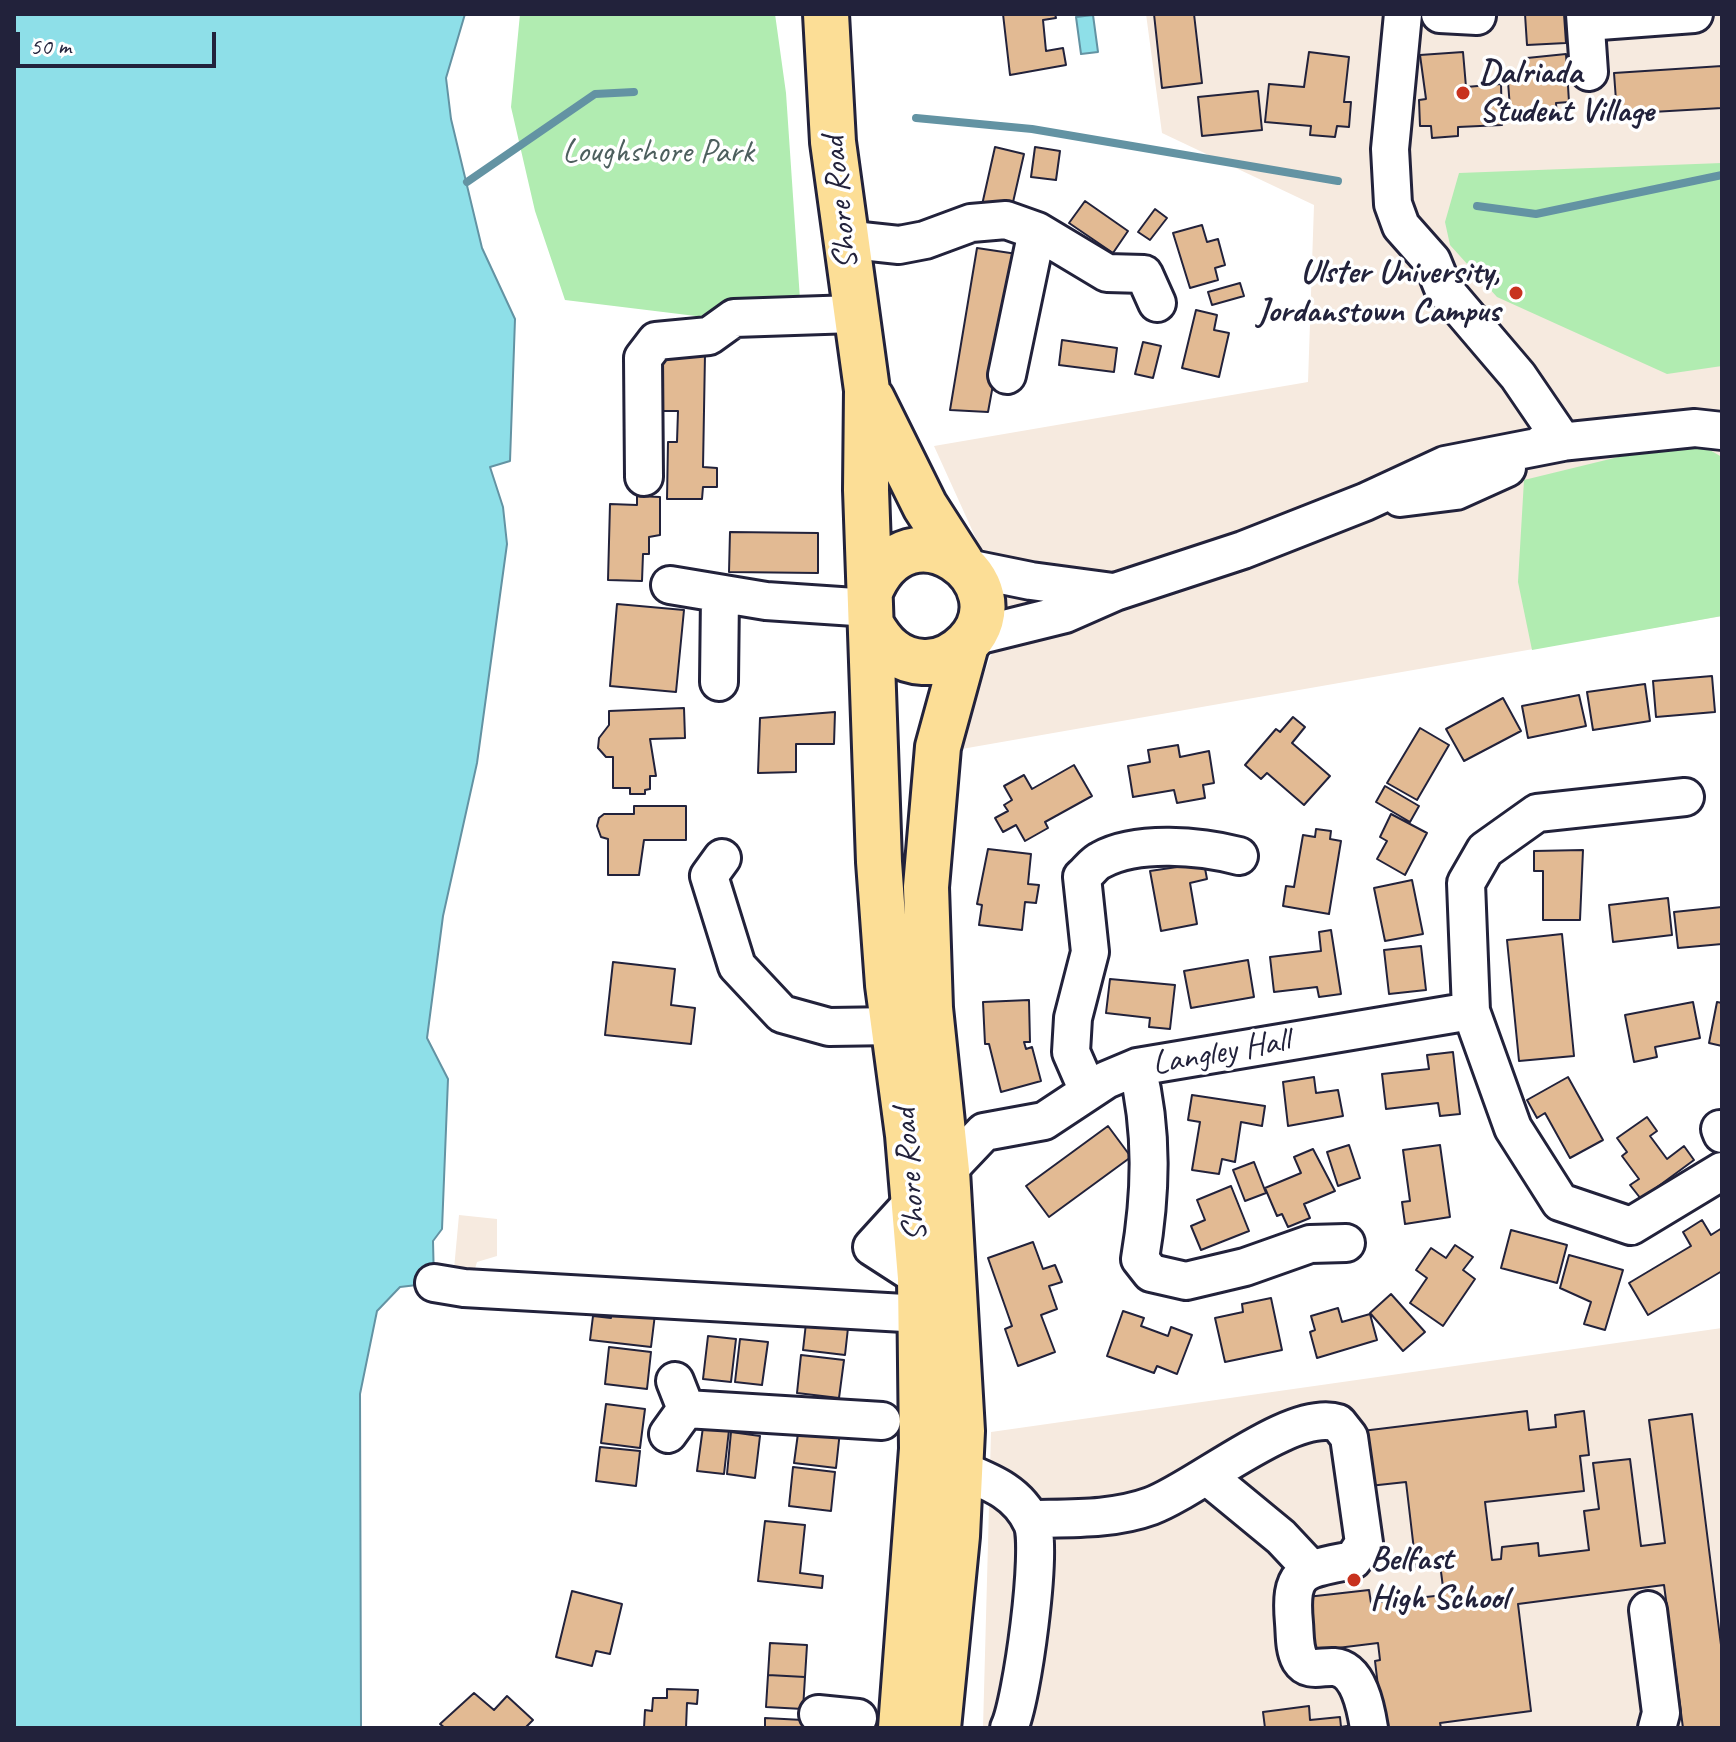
<!DOCTYPE html>
<style>
body{margin:0}
#map{position:relative;width:1736px;height:1742px;overflow:hidden;background:#fff;font-family:Caveat,sans-serif}
canvas{display:block}
.frame{position:absolute;inset:0;border:16px solid #22223b;pointer-events:none}
.scale{position:absolute;left:16px;top:32px;width:200px;height:36px;box-sizing:border-box;border:4px solid #22223b;border-top:0;padding-left:10px;font-size:24px;line-height:28px;white-space:nowrap;color:#22223b;-webkit-text-stroke:6px #fff;paint-order:stroke}
</style>
<div id="map">
<canvas width="1736" height="1742"></canvas>
<div class="frame"></div>
<div class="scale">50 m</div>
</div>
<script>
const c = document.querySelector('canvas').getContext('2d');
c.lineJoin = 'round';
function paint(path, color) {
  c.fillStyle = color;
  c.fill(path, 'evenodd');
}
function trace(path, color, width, dash) {
  c.strokeStyle = color;
  c.lineWidth = width;
  c.lineCap = dash ? 'butt' : 'round';
  c.setLineDash(dash || []);
  c.stroke(path);
}
function write(font, color, halo, rows, align = 'center') {
  c.font = font + ' Caveat,sans-serif';
  c.lineWidth = 7;
  c.setLineDash([]);
  c.textBaseline = 'middle';
  c.strokeStyle = halo;
  c.fillStyle = color;
  for (const [text, x, y, turn = 0] of rows) {
    c.save();
    c.translate(x, y);
    c.rotate((+turn || 0) * Math.PI / 180);
    c.textAlign = isNaN(turn) ? turn : align;
    if (halo) c.strokeText(text, 0, 0);
    c.fillText(text, 0, 0);
    c.restore();
  }
}
const built = new Path2D(`
 M1146,14H1722V616L956,750L1008,609L934,446L1308,382L1314,205L1162,133Z
 M459,1215L497,1219V1256L477,1262L474,1272L454,1269Z
 M1722,1328V1728H983L991,1432Z`);
const green = new Path2D(`
 M520,14H775L786,93L802,329L565,300L535,211L511,107Z
 M1722,163V366L1667,374L1497,297L1450,245L1445,222L1459,173Z
 M1651,449H1708L1722,457V616L1532,650L1518,582L1524,480Z`);
const water = new Path2D(`
 M14,14H465L446,78L451,119L482,248L515,319L510,461L490,467L503,507L507,544L477,763L443,916L427,1038L448,1079L442,1229L433,1241L434,1283L400,1287L377,1311L360,1394L361,1728H14Z
 M1093,15L1098,52L1081,54L1076,17Z`);
const stream = new Path2D(`
 M916,118L1032,129L1338,181
 M467,182L595,94L634,92
 M1477,206L1536,214L1722,175`);
const building = new Path2D(`
 M1003,14H1055L1056,18L1043,20L1046,51L1063,48L1066,65L1010,75Z
 M1154,14H1194L1202,83L1162,88Z
 M1525,14H1564L1566,43L1527,45Z
 M1309,52L1349,57L1344,102H1351L1349,127L1337,126L1335,137L1310,135L1311,126L1265,122L1269,84L1304,87Z
 M1463,52L1466,87L1501,84L1502,125L1458,127V136L1432,138L1431,126H1420L1419,100L1426,99L1420,55Z
 M1566,54L1569,102L1556,103L1557,118L1511,121L1508,82L1527,81V58Z
 M1722,66V108L1617,114L1614,73Z
 M1258,91L1262,130L1202,136L1198,97Z
 M995,147L1024,154L1011,211L982,205Z
 M1035,147L1060,151L1056,180L1031,177Z
 M1085,201L1128,231L1113,253L1069,223Z
 M1155,209L1167,218L1150,240L1138,232Z
 M1202,225L1207,242L1218,239L1225,265L1215,268L1218,280L1190,288L1173,233Z
 M977,248L1017,254L988,412L950,410Z
 M1240,283L1244,296L1212,305L1208,292Z
 M1196,310L1217,315L1214,330L1229,333L1219,377L1182,368Z
 M1062,340L1117,348L1114,372L1059,365Z
 M1143,342L1161,346L1153,378L1135,374Z
 M657,353L705,354L703,467L717,468V487H703L702,499H667L668,442H677L678,411H656Z
 M637,496L660,497V535L649,537V554H643L642,581L608,580L610,504L637,505Z
 M730,532L818,533V573L729,572Z
 M617,604L684,610L676,692L610,686Z
 M1712,676L1715,712L1656,717L1653,681Z
 M1645,684L1650,721L1593,730L1587,692Z
 M1579,695L1586,726L1528,738L1522,706Z
 M1503,698L1521,731L1464,761L1446,729Z
 M684,708L685,738L650,739L656,776H650V789L645,790V794H630V788H613V757H606L598,748L599,738L609,725V711Z
 M835,712L834,744H796V772L758,773L760,718Z
 M1293,717L1305,727L1292,743L1330,776L1304,805L1267,773L1261,779L1245,765L1276,729L1280,732Z
 M1420,728L1449,745L1417,800L1387,783Z
 M1178,745L1180,757L1209,751L1214,783L1203,785L1205,798L1177,803L1174,790L1133,797L1128,766L1150,762L1148,750Z
 M1074,765L1092,796L1045,822L1048,828L1025,841L1016,825L1003,832L995,818L1008,811L1004,805L1012,800L1004,786L1024,775L1032,789Z
 M1385,786L1419,806L1410,822L1376,802Z
 M634,806H686V840H644L639,875H608V839L601,837L597,826L599,818L604,814H634Z
 M1391,814L1427,833L1405,875L1377,859L1387,841L1380,837Z
 M1316,829L1331,831L1330,839L1341,841L1329,914L1283,906L1286,886L1294,887L1303,835L1315,837Z
 M988,849L1031,854L1028,884L1039,885L1036,903L1025,902L1022,930L979,925L982,905L977,904Z
 M1583,850L1580,920H1543V871H1534V851Z
 M1204,863L1207,879L1190,883L1197,924L1161,931L1150,871Z
 M1412,880L1423,934L1385,941L1374,888Z
 M1668,898L1672,935L1613,942L1609,905Z
 M1722,907V944L1678,948L1674,912Z
 M1331,930L1341,994L1319,997L1317,987L1274,992L1270,957L1321,951L1319,932Z
 M1562,934L1574,1056L1519,1061L1507,940Z
 M1421,946L1426,990L1389,994L1384,950Z
 M1248,960L1254,997L1191,1008L1184,971Z
 M613,962L675,969L671,1005L695,1008L691,1044L605,1035Z
 M1110,979L1175,985L1170,1029L1149,1027L1150,1018L1106,1013Z
 M1029,1000L1030,1042H1024L1026,1049L1032,1047L1041,1081L1001,1092L989,1044H985L983,1002Z
 M1693,1002L1700,1038L1655,1047L1657,1057L1634,1062L1625,1015Z
 M1717,1002L1722,1003V1046L1709,1043Z
 M1453,1052L1460,1114L1440,1116L1438,1103L1386,1109L1382,1074L1429,1069L1427,1055Z
 M1314,1077L1316,1093L1338,1090L1343,1116L1288,1126L1283,1082Z
 M1568,1077L1603,1140L1570,1158L1545,1113L1537,1118L1527,1100Z
 M1192,1095L1265,1106L1262,1126L1241,1122L1235,1162L1222,1159L1219,1174L1192,1170L1200,1122L1188,1120Z
 M1647,1117L1657,1131L1650,1136L1667,1159L1684,1146L1694,1160L1641,1199L1630,1185L1639,1179L1622,1156L1627,1152L1617,1138Z
 M1108,1126L1131,1157L1049,1217L1026,1186Z
 M1349,1145L1360,1178L1338,1186L1327,1152Z
 M1440,1145L1450,1217L1405,1224L1402,1202L1410,1201L1403,1150Z
 M1313,1149L1335,1191L1304,1204L1310,1218L1288,1227L1282,1214L1277,1216L1265,1188L1301,1173L1294,1157Z
 M1254,1162L1266,1193L1245,1201L1233,1170Z
 M1231,1186L1249,1231L1201,1250L1191,1226L1205,1220L1197,1200Z
 M1702,1220L1711,1235L1722,1228V1271L1648,1315L1629,1283L1691,1246L1683,1232Z
 M1511,1230L1567,1245L1557,1283L1501,1268Z
 M1033,1242L1043,1269L1055,1265L1062,1282L1049,1286L1057,1309L1041,1315L1055,1352L1018,1366L1005,1329L1012,1326L988,1258Z
 M1455,1245L1473,1257L1463,1270L1475,1279L1443,1326L1410,1303L1427,1278L1416,1270L1431,1248L1446,1258Z
 M1569,1255L1623,1270L1605,1330L1584,1324L1591,1302L1560,1288Z
 M1391,1294L1425,1332L1403,1351L1370,1313Z
 M1271,1298L1282,1350L1225,1362L1215,1318L1243,1312L1242,1304Z
 M612,1301L656,1306L651,1347L590,1340L593,1316L611,1318Z
 M1338,1308L1342,1322L1370,1314L1377,1340L1317,1358L1310,1332L1315,1330L1311,1316Z
 M1123,1311L1144,1318L1141,1326L1168,1336L1171,1327L1192,1335L1177,1374L1157,1366L1154,1373L1107,1356Z
 M807,1314L849,1319L845,1355L803,1350Z
 M708,1336L736,1339L731,1382L703,1379Z
 M740,1339L768,1342L762,1385L735,1382Z
 M609,1347L651,1352L647,1389L605,1384Z
 M801,1355L844,1360L839,1398L797,1393Z
 M606,1404L645,1409L640,1448L601,1443Z
 M1527,1411L1529,1430L1556,1427L1555,1415L1584,1411L1589,1455L1580,1456L1584,1491L1485,1502L1492,1560L1501,1559L1502,1547L1538,1543L1539,1556L1589,1550L1584,1511L1599,1509L1593,1463L1630,1459L1641,1546L1665,1543L1649,1420L1692,1414L1722,1653V1728H1683L1664,1585L1518,1604L1531,1711L1440,1723L1441,1728H1383L1375,1661L1380,1660L1378,1643L1313,1651L1307,1597L1369,1590L1371,1603L1444,1595L1440,1564L1416,1567L1406,1482L1369,1486L1362,1431Z
 M799,1426L840,1431L836,1468L794,1463Z
 M703,1427L729,1430L724,1474L697,1471Z
 M731,1432L760,1436L755,1478L727,1474Z
 M600,1447L640,1451L636,1486L596,1481Z
 M793,1467L835,1472L831,1511L789,1506Z
 M765,1521L805,1525L800,1573L823,1576L822,1588L758,1581Z
 M572,1591L622,1604L610,1654L596,1651L592,1666L556,1657Z
 M770,1643L807,1645L805,1677L768,1675Z
 M768,1675L805,1677L803,1709L766,1707Z
 M667,1689L698,1690L697,1704L687,1703L686,1728H644L645,1710L652,1711L653,1698H667Z
 M474,1693L494,1710L507,1696L533,1720L525,1728H445L440,1724Z
 M1309,1706L1310,1720L1340,1717L1341,1727L1353,1725V1728H1265L1263,1712Z
 M765,1718L803,1720V1728H765Z`);
const minor = new Path2D(`
 M1403,14L1390,149L1393,204L1401,226L1432,261L1443,288L1518,376L1563,442
 M1440,14L1477,16
 M1585,14L1589,72
 M1586,22L1694,14
 M843,239L899,245L925,240L971,223L1006,220L1037,231L1107,273L1144,274L1157,303
 M1007,375L1037,231
 M1541,444L1695,428L1722,431
 M644,477L643,358L656,341L709,336L734,318L854,314
 M1400,498L1456,491L1507,468
 M967,568L1031,581L1113,592
 M670,585L766,601L870,608
 M972,637L1065,614L1115,592L1243,550L1365,502L1445,465L1563,442
 M719,682L720,595
 M1685,797L1537,813L1485,850L1466,883L1471,1011L1513,1128L1560,1202L1631,1226L1722,1171
 M722,858L709,876L737,966L782,1014L829,1027L895,1026
 M1137,1067C1153,1131 1151,1194 1140,1259L1151,1273L1186,1281L1245,1267L1310,1244L1346,1243
 M1088,1091L1071,1052L1073,1018L1090,952L1082,877C1088,872 1094,863 1101,860C1137,840 1201,846 1239,856
 M1720,1129L1722,1134
 M947,1171L984,1132L1044,1121L1106,1080L1137,1067L1471,1011
 M913,1202L872,1247L920,1278
 M434,1283L464,1288L922,1314
 M686,1409L882,1421
 M668,1434L686,1409L675,1381
 M961,1470C990,1482 1018,1492 1032,1523C1043,1547 1022,1702 1009,1728
 M1207,1476L1281,1537L1311,1569
 M1030,1519C1070,1518 1113,1520 1151,1506C1197,1489 1292,1408 1338,1423L1349,1437L1364,1543L1353,1560C1304,1570 1289,1568 1294,1623C1295,1634 1294,1649 1300,1660C1308,1673 1322,1666 1334,1667C1359,1669 1366,1709 1369,1728
 M1648,1610L1661,1713L1657,1728
 M818,1714L858,1718`);
const highway = new Path2D(`
 M826,14L833,142L867,390L866,490L879,862L888,985L908,1135L920,1278L922,1449L901,1728
 M872,399L925,506L961,562
 M870,592C909,497 1024,583 967,643C955,655 940,663 923,662C897,661 882,644 871,624
 M938,1728L957,1536L962,1431L947,1171L930,1008L926,887L938,747L966,645`);
const markers = [
 [1463,93,8,"#c8321e"],
 [1516,293,8,"#c8321e"],
 [1354,1580,8,"#c8321e"]
];
const poiNames = [
 ["Dalriada",1479,73],
 ["Student Village",1479,112],
 ["Ulster University,",1500,273,"right"],
 ["Jordanstown Campus",1500,312,"right"],
 ["Belfast",1370,1560],
 ["High School",1370,1599]
];
const parkNames = [
 ["Loughshore Park",658,153]
];
const streetNames = [
 ["Shore Road",841,203,-96],
 ["Langley Hall",1221,1053,-10],
 ["Shore Road",911,1175,-95]
];
paint(built, '#f6eadf');
paint(green, '#b1ecb1');
paint(water, '#8edfe8');
trace(water, '#6393a3', 2);
trace(stream, '#6393a3', 8);
paint(building, '#e2ba93');
trace(building, '#22223b', 2);
trace(minor, '#22223b', 42);
trace(highway, '#22223b', 50);
trace(minor, '#fff', 36);
trace(highway, '#fcde96', 44);
for (const [x, y, r, color] of markers) {
  const dot = new Path2D();
  dot.arc(x, y, r, 0, 2 * Math.PI);
  c.fillStyle = color;
  c.fill(dot);
  trace(dot, '#fff', 3);
}
write('bold 34px', '#22223b', '#fff', poiNames, 'left');
write('34px', '#4d5f5e', '#fff', parkNames);
write('34px', '#22223b', '#fff', streetNames);
</script>
